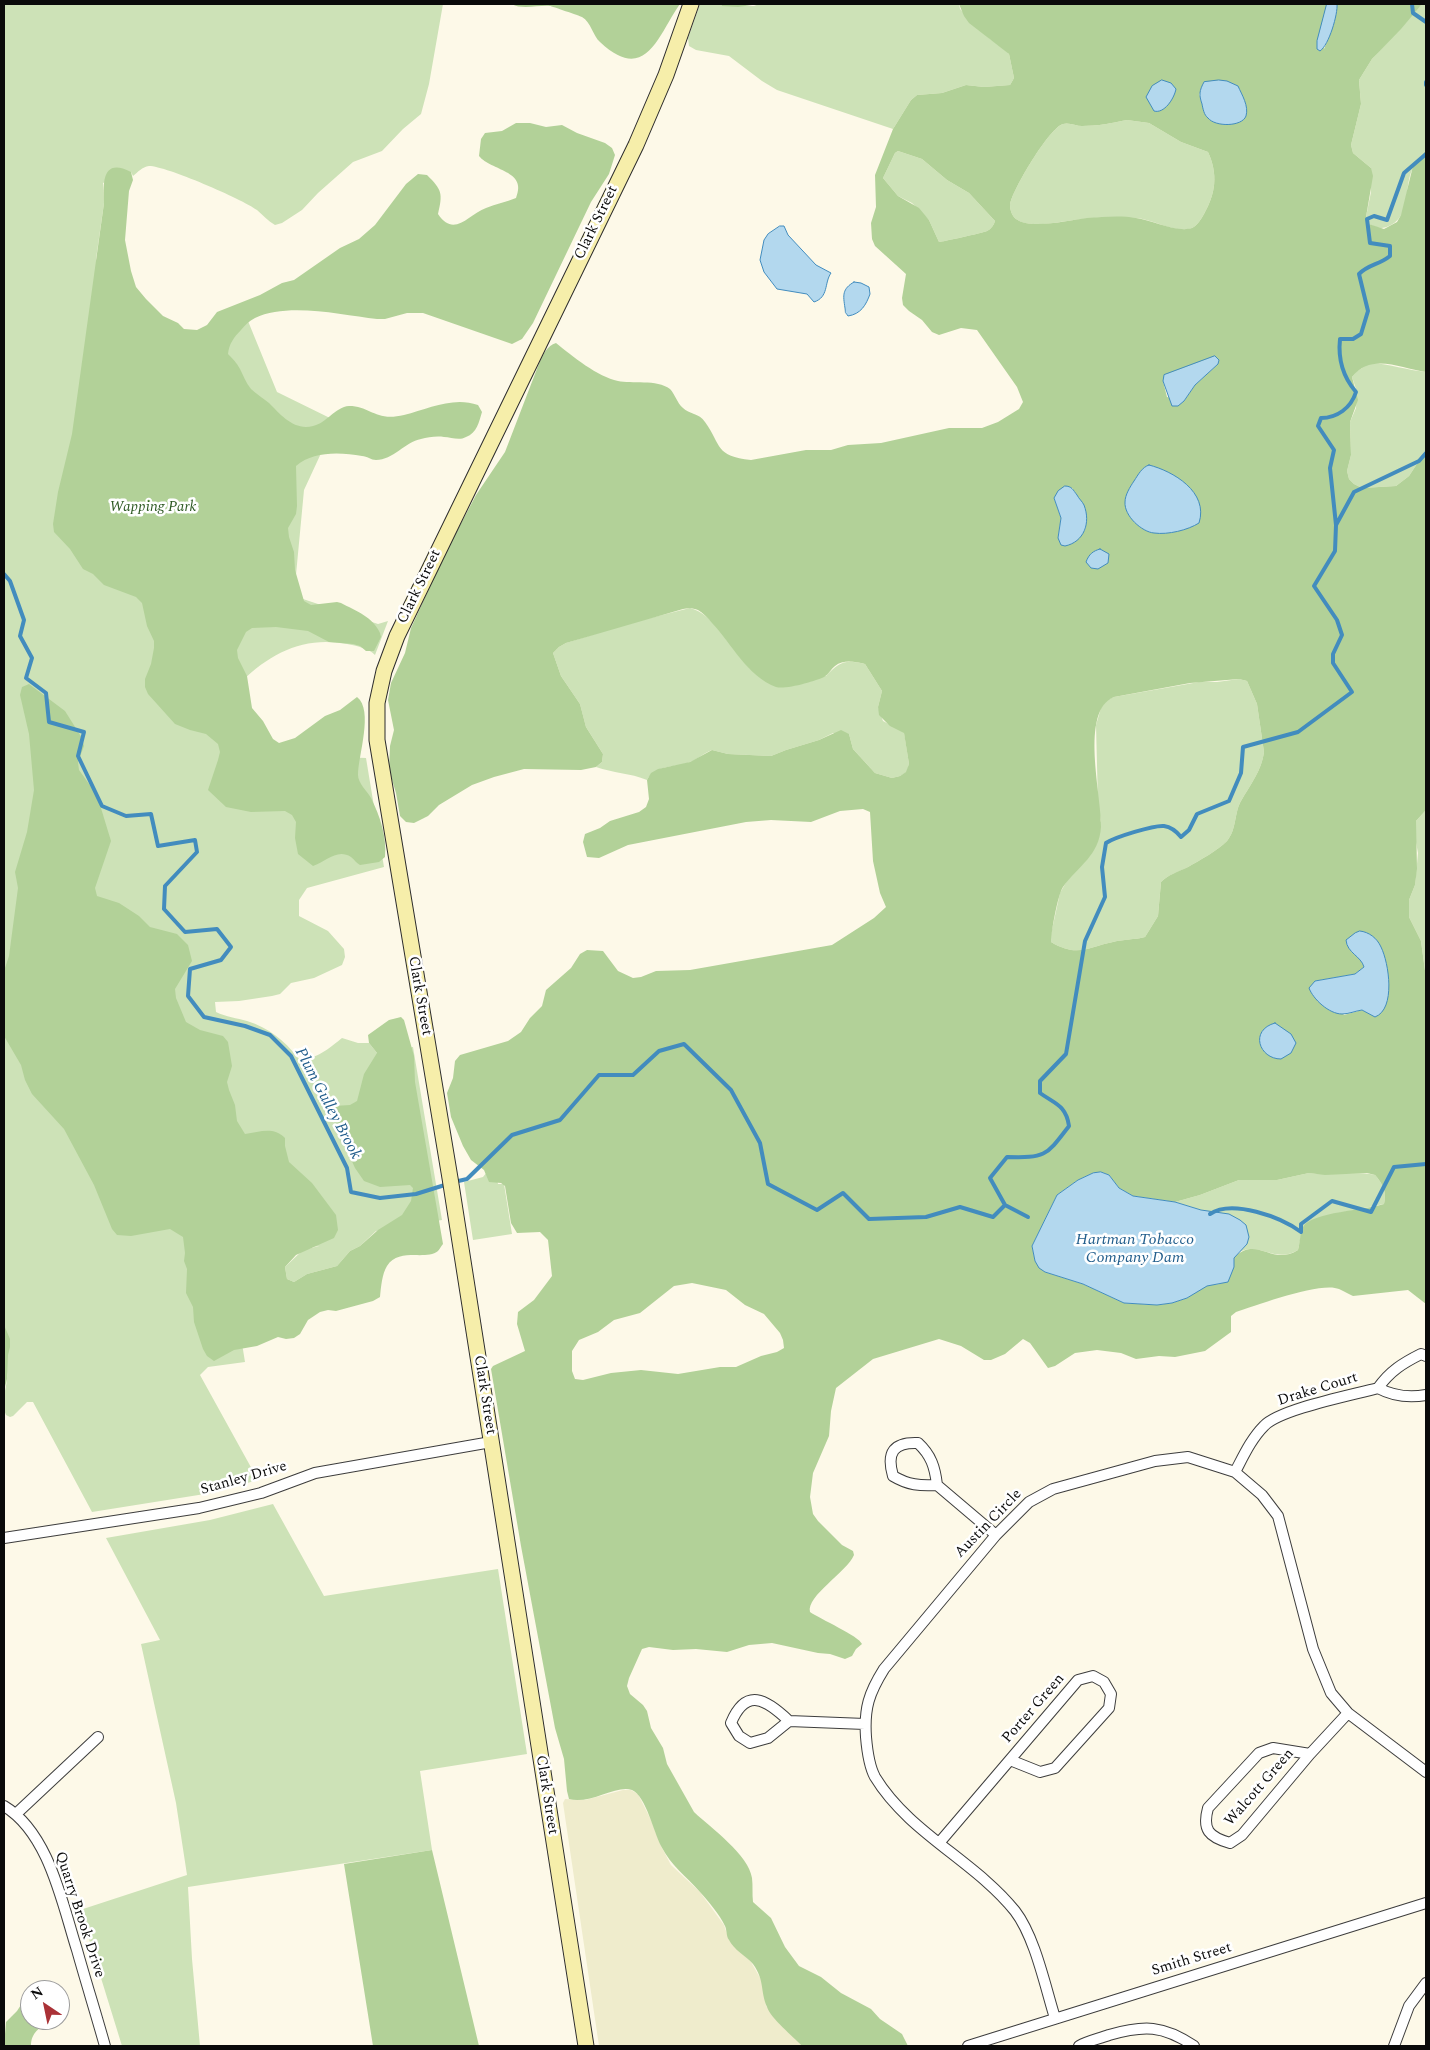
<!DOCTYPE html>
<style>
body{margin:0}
#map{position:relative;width:1430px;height:2050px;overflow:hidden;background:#fdf9e8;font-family:Spectral,serif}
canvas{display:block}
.frame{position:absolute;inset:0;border:5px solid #0a0a0a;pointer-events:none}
.north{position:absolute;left:20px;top:1980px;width:50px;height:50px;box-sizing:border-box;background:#fff;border:1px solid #9d9d9d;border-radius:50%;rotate:326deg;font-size:14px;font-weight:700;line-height:20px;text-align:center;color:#0a0a0a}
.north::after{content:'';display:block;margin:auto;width:18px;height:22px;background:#aa3237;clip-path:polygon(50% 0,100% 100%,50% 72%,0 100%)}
</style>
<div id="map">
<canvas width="1430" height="2050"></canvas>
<div class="frame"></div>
<div class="north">N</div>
</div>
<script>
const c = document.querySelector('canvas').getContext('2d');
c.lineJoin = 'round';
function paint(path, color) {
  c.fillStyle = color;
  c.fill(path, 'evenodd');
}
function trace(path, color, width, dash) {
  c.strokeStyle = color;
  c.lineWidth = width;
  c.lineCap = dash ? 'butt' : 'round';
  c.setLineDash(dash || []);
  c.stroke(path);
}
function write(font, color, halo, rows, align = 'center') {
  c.font = font + ' Spectral,serif';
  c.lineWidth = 5;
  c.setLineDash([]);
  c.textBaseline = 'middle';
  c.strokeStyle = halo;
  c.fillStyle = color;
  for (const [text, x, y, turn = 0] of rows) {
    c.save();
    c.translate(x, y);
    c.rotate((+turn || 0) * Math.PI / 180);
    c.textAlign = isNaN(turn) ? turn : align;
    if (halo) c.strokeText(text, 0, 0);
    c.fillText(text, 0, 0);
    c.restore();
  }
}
const farmland = new Path2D(`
 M623,1790H631L638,1794L652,1822L660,1844L671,1865L700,1892L724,1925L729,1940L751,1962L763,1983L766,2006L802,2046H599L563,1803L565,1799L585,1800Z`);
const green = new Path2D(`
 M4,4H443L429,84L421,114L403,129L382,151L353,162L318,193L302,210L282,223L275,225C268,221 263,215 257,210C242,199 166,166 149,166C142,167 138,172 133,176L131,172L103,183L104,203L96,259L116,363L248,321L277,392L336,421L304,490L294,596L378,624L388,621L375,655C368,648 357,646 347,644C305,636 272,652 242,681C239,684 231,689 229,694C225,704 223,739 222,752L366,758L384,867L307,888L299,900V916L328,931L344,949L345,957L342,965L314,978L291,983L280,994L272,996L239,1001L215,1002L216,1012C226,1017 237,1018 247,1021C269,1028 284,1040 298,1058C314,1062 331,1047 342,1038L358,1043H369L377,1053L413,1047L442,1220L376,1231L360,1246L350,1251L337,1266L307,1274L294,1282L287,1279L285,1267L303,1250L319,1246L228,1257L245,1362L208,1367L200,1375L258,1480L211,1493L92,1512L33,1402H27L13,1416L10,1417L6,1415C0,1403 6,1391 7,1379C8,1370 5,1359 4,1350Z
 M700,4H720L722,6H754L759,4H959L960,9L990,39L1004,48L1009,54L1014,78L1010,85L984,87L966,85L942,93L917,95L911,100L893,129L777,90L762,81L729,56L696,50L689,46L688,38Z
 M1422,4H1426V150C1422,155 1417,160 1414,166C1403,184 1412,214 1391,225C1382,230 1377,228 1369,224L1366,217L1371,192V168L1353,153L1351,145L1361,104L1359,80L1372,59Z
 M1127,120L1149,123L1181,142L1208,152C1218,174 1216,193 1204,214C1201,219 1198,225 1192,228C1175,234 1153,219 1136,218C1119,216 1100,217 1083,219C1066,220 1030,230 1016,219C1012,216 1010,210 1010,205C1012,190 1050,127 1063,124C1069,122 1076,126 1082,126C1098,126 1112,123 1127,120Z
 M898,151L922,159L947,180L969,193L995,221C994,225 991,229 987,231C983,233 941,242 939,242L929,220L912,203L898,196L883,178L895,153Z
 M1371,363C1390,364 1407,370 1426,372V450L1409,476L1396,486L1362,488L1354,484L1349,479L1347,471L1351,455L1350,422L1356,408L1357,392L1352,377L1357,371Z
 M690,608C714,614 734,651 750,669L826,676C839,662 845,659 865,664L882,691L878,707L883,721L904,732L909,764L907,772L900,776L892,778L875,773L853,749L849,734L833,733L819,740L786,750L771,756L728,754L712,750C704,753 698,759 690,762C674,769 657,763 647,780C630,773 613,773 596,767L602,762L603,754L586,727L580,704L561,676L553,653L559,647L566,643L630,623Z
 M1239,679L1247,681L1257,704L1264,752C1262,770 1250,785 1241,801C1234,813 1237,829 1227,841C1217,851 1200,860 1188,867C1179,872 1169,874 1161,882L1158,916L1145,937C1134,940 1124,939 1113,942C1088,947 1078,958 1051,942V934L1060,893L1101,821L1098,805L1096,725L1101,708L1106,700L1114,697L1199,682H1217Z
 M1426,810V978L1421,941L1409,917V900L1415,885L1418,853L1415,837L1416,821Z
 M494,1163L498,1184H504L512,1234L473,1240L464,1182L483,1177Z
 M1309,1173C1331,1176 1354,1171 1375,1175C1383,1184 1387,1192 1384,1204L1330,1215L1303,1227L1298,1250C1275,1264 1262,1242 1239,1252L1247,1244L1201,1210L1175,1202L1200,1195L1239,1180H1277Z
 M273,1504L324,1596L498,1569L527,1754L420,1771L432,1850L188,1887L192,1959L200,2046H122L80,1910L187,1875L176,1803L141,1644L160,1640L106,1538L210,1520Z`);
const forest = new Path2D(`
 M512,4H680C658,35 646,85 600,42C593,36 591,22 582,17C580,16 551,6 550,6C539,5 521,10 512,4Z
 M720,4H759L738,7L722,6Z
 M959,4H1327L1321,29L1324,49L1334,22L1337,4H1422L1401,29L1372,59L1359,80L1361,104L1351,145L1353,153L1371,168L1373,176L1366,217L1369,224L1384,229L1397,222L1401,215L1413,166L1426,150V372C1401,369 1372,352 1352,377L1358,400L1350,422L1351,455L1347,471L1349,479L1354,484L1362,488L1396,486L1409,476L1426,450V810L1416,821L1417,869L1415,885L1409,900V917L1421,941L1426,978V1304L1408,1290L1353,1296C1348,1294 1344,1291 1339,1289C1322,1281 1257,1305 1236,1312L1231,1316V1332L1205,1351L1175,1357L1159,1356L1136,1359L1121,1353L1097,1350L1075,1353L1055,1366L1048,1368L1030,1343L1023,1339L1005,1354L991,1360H984L961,1346L939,1339L873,1359L836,1388L831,1411L829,1436L813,1473L810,1497L813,1514L818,1521L842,1545L853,1551L854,1555C847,1572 806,1596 810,1612C820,1619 859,1636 862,1644L856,1649L852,1656L845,1659L830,1654L818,1653L772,1643L749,1645L727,1652L696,1649L673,1650L649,1647L642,1649L629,1678L627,1686L630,1694L643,1705L647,1711L651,1728L663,1748L667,1764L694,1812C711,1828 749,1855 752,1878C753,1886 752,1894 753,1902L771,1918L785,1947L799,1966L821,1977L841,1993L871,2009L880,2019L902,2034L908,2046H802C793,2036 771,2019 767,2007C760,1990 765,1981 753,1964C746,1956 734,1950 729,1940C726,1936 727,1930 725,1926C720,1915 708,1901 700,1892C685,1875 672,1867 661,1846C654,1833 646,1796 632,1790C617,1784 590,1805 569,1799L567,1791L564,1759L555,1728L521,1546L491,1369L493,1366L525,1351L517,1324L518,1312L534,1300L552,1276L548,1240L540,1232L517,1233L511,1223L505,1186L501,1183L489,1182L484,1170L471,1160L463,1146L451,1117L447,1093L453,1078L455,1061L460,1055L508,1041L521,1032L530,1018L542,1006L546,990L571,968L580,954L587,950L603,951L618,971L633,978L641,977L656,971L690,970L832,945L874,918L886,907L880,893L873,861L870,812L863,809L840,811L811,822L771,820L746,822L628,845L599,858L587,857L583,842L585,834L600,828L610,821L639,812L646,807L649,799L647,780L651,773L658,769L690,762L712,750L728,754L771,756L786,750L819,740L841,730L849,734L853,749L875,773L892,778L900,776L906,772L909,764L904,733L890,726L879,715L878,707L882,691L865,664C855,662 844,659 835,666C831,669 829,674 824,677C816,681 785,690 776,687C747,676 732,644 712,623C708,618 703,613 698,610C693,608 688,608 683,609L566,643L559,647L553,653L561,676L580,704L586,727L603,754L602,762L596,767L581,770L524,769L494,777L472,785L439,805L428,816L414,823L406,822L400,816L396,793L389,770L390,746L394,730L388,700L391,683L405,653L411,628L445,554L476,495L505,452L540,361C544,353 547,346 556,343C572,356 598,377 618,381C631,384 657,379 670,389C675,394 677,403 683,408C689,414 699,413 705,422C722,446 715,456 751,460L806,450H831L848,445L881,443L949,428H982L998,422L1019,409L1023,402L1017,387L977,330L961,328L939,335L932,332L922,320L909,311L903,305L902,298L906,274L875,246L872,239L871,223L876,207L875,175L893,129L911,100L917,95L942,93L966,85L984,87L1010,85L1014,78L1009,54L969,23L964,16ZM1199,93L1227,125C1204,122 1205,113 1199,93ZM1127,120L1149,123L1181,142L1208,152C1218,174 1216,193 1204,214C1201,219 1198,225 1192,228C1177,233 1152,220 1136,218C1120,215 1103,217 1087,218C1069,220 1031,230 1016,219C1012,216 1010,210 1010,205C1012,190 1050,127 1063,124C1069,122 1076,126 1082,126C1098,126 1112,123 1127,120ZM898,151L922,159L947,180L969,193L995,221C994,225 991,229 987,231C983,233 941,242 939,242L929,220L919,208L898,196L883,178L895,153ZM1218,364L1195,385L1184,401L1167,397L1163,381L1165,375ZM1072,488C1082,503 1089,512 1085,530L1058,538L1061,518L1054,498ZM1239,679L1247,681L1257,704L1264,752C1262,770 1250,785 1241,801C1234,813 1237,829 1227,841C1217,851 1200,860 1188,867C1178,872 1169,874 1161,882L1158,916L1145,937C1134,940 1124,939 1113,942C1088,947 1078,958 1051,942C1051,932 1058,894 1063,887C1079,865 1099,856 1101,827C1102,796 1079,711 1114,697L1190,683ZM1349,950L1389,983L1372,1015L1362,1010L1344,1015L1315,981L1355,974L1364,967L1363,962ZM1101,1172L1109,1175L1119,1188L1133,1196L1175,1202L1200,1195L1239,1180H1277L1309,1173L1325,1175L1367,1173L1375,1175C1383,1184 1387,1192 1384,1204C1367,1210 1311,1212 1303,1227C1300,1233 1300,1243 1298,1250C1271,1267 1258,1234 1233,1258L1234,1267L1220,1284L1207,1285L1187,1298L1172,1303L1157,1305L1124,1303L1083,1284L1045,1272L1035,1261L1032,1246L1057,1195L1078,1180L1093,1173ZM692,1283L726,1290L745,1305L764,1314L780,1333L783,1340L784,1348L777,1352L761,1356L736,1367H720L678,1374L641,1370L611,1373L583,1380L575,1379L572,1371V1351L579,1340L598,1332L614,1320L640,1313L674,1286Z
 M516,123H530L546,127L562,125L577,133L605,143L612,148L615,155L609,174L591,202L533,323L522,339L512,344L423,313H407L385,319H377C342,315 288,302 255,318C249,321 245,325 241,330C234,337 229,344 228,354C232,358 237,363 240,369C243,375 246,383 251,389C256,394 263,398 269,403C281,415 294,431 313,426C327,423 335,407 349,406C371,406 375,422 404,415C428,409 453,396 478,405L482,412C479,422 477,433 466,437C459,441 451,437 444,437C437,436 428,437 421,439C405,442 393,460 376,460C371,460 367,456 362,456C340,452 313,451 296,466L297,506L296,514L288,528L289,537L294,552L295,570L304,601L311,605L337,602L341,603C356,611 373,617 380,633L381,637L374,651H366L360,646L353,644L329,642L308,631L276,627L252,628L246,632L237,650L238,658L247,676L252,708L263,721L273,739L279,743L295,738L325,716L340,710L357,697C374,710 358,756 358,775C358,783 367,791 371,798C380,816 387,837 385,857L379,862L360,865C356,863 355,860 351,857C337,848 326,862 313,866L298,854L295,838L296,822L292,815L285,811L251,812L226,807L208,790L218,760L220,752L218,744L206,734L190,730L175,724L148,694L145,687V679L151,664L154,648V641L147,626L142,603L136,597L104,585L93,574L83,569L70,549L54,532L53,524L58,492L72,434L104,203C103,183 102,157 131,172L133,180L129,191L125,240L131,271L136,287L146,299L163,316L178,323L184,329L197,330L207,325L217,312L260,295L282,283L294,280L340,248L359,239L375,225L406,184L418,174L427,175C442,190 443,193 438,214C454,238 468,215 486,208C496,204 506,202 516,198C528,170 491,171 479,156L481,139L485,133L502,131Z
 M29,684L65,711L82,738L84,746L78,762L79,770L97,795L111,841L95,888L97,896L119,903L139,916L150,927L177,934L188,945L192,961L175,989L176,998L186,1022L200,1030L223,1036L228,1042L232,1066L227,1082L229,1090L235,1105L237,1121L245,1134C260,1132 273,1126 285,1138V1146L289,1162L312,1183L336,1215L338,1230L334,1238L296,1255L285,1267L287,1279L294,1282L307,1274L337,1266L350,1251L360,1246L378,1230L402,1215L411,1201L413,1188L410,1185L380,1187L364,1181L355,1168L331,1115L334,1106L350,1105L357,1101L364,1074L377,1053L369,1043L368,1035L389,1020L401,1017L404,1020L414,1056L415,1082L443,1244C441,1246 440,1249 438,1251C426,1261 399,1247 387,1266C382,1274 381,1287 380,1297L373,1301L336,1311L328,1310L320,1312L308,1320L300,1334L294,1338L286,1339L278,1337L257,1346L234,1350L214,1361L207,1356L203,1349L194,1322L193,1307L186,1293L187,1269L184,1261L185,1253L183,1237L170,1229L131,1236L117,1235L112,1229L94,1185L64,1129L32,1094L25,1080L21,1065L4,1036V971L9,956L18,888L15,872L27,832L34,790L29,734L20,695L22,687Z
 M4,1325L10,1339V1347L8,1355L7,1379L4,1391Z
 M432,1850L479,2046H373L344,1864Z
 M30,1994V2020H50C40,2028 31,2032 31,2046H4L6,2022L17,2011L26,1997Z`);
const water = new Path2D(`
 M1327,4H1337C1338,14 1329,45 1320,51L1317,49V41Z
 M1162,80L1171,83L1176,89C1174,99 1164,114 1154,111L1146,97L1152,86Z
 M1219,80L1227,81L1238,86C1242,95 1249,106 1246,116C1242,127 1215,127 1208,118C1204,115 1203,109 1202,104C1199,95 1199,91 1204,82Z
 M780,226H784L788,235L816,265L831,273C824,283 829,297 814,302L807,294L777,289L764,272L760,260L764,240L768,234Z
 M854,282L861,283L869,287L870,294C866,305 861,314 848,316C844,310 846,315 845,308C843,295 842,289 854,282Z
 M1215,356L1219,360L1218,364L1195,385L1184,401L1178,406H1172L1163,381L1164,375Z
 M1149,465C1173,471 1209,492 1199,523C1188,530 1168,535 1154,533C1142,532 1124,516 1125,502C1125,495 1130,487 1134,481C1138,475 1142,467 1149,465Z
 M1065,486C1072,486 1073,490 1077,495C1079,499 1082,501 1084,505C1091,523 1084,542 1065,546L1061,545L1058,538L1061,518L1054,498L1058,491Z
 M1100,549L1109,554L1108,563L1098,569L1091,568L1086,562C1089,554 1093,551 1100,549Z
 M1360,931C1369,932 1377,938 1381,947C1389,963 1396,1009 1375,1017L1362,1010C1355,1011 1349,1014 1342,1014C1329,1014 1313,999 1309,988L1315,981L1355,974L1364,967C1361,956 1347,953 1346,940L1355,933Z
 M1275,1023L1291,1034L1296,1043L1291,1053L1281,1059C1259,1059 1249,1030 1275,1023Z
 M1101,1172L1109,1175L1119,1188L1133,1196L1175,1202L1201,1210L1229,1214L1240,1220L1246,1225L1249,1237L1247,1244L1234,1258V1267L1228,1282L1207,1286L1187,1298L1172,1303L1157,1305L1124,1303L1083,1284L1045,1272L1039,1268L1035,1261L1032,1246L1057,1195L1078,1180L1093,1173Z`);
const stream = new Path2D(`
 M1412,4L1413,13L1426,22
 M1426,82V85
 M1336,525L1354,492L1419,461L1426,453
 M4,574L10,581L24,620L20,636L32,658L26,678L46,693L49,722L84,732L78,756L102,806L126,816L151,814L158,846L195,840L197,852L165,886L164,909L185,932L217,929L231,947L221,960L190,969L188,996L204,1017L245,1026L270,1035L291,1056L347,1168L351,1192L380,1198L416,1194L448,1184
 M454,1182L467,1179L512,1135L560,1120L599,1075H633L659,1051L684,1044L731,1090L760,1143L768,1184L817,1210L843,1193L869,1219L926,1217L960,1207L993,1217L1005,1205L990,1178L1007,1157C1046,1158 1046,1156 1069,1126C1066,1105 1055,1104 1040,1093V1081L1066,1054L1085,941L1105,897L1102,867L1106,843C1115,837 1154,825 1164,826C1171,827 1177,832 1181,837L1189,830L1197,814L1229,801L1241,773L1243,747L1298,732L1352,692L1333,663V654L1342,635L1337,620L1314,586L1335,551L1336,525L1330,468L1334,450L1318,426L1321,418C1337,418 1351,408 1356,392C1343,377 1338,358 1340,339H1353L1361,334L1368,311L1359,274C1369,264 1379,265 1390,256V246L1370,243L1367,219L1374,216L1387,220L1404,173L1426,154
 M1005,1205L1028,1217
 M1210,1214C1232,1199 1281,1217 1301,1232V1224L1332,1201L1371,1212L1394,1167L1426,1164`);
const street = new Path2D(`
 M1378,1388C1393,1396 1409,1398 1426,1395
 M1235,1472C1243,1457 1251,1439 1264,1426C1280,1409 1353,1395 1378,1388C1390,1371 1403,1363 1421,1354L1426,1356
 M937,1485C920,1486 908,1485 893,1476C886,1452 894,1442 918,1443C931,1455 935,1467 937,1485L996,1535
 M4,1538L199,1508L261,1493L315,1473L491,1442
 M789,1721L768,1738L750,1743L739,1736L731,1723C746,1687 766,1699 789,1721L865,1724
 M1273,1748L1310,1754L1242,1835L1230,1843C1209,1837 1202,1830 1208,1808L1259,1753Z
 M1310,1754L1348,1713
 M4,1806C49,1833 62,1903 77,1950C86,1982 96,2014 105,2046
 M17,1813L98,1737
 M939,1843L1078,1680L1093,1676L1104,1682L1111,1694L1109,1708L1055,1768L1040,1772L1010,1760
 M1055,2018C1045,1986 1035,1937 1015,1911C975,1861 909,1833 875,1777C869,1766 867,1749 866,1737C864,1708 869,1693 884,1669L996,1535L1029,1502L1053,1489L1155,1461L1188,1457L1235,1472L1262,1495L1278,1516L1313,1649L1331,1693L1348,1713L1426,1772
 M968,2046L1426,1903
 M1079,2046C1088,2041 1098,2039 1109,2035C1144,2025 1163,2025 1194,2046
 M1394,2046L1409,2006L1426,1983`);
const secondary = new Path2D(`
 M586,2046L450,1178L377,740V703L384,671L397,636L636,145L666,75L691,4`);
const streetNames = [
 ["Clark Street",597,223,-64],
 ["Clark Street",420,587,-64],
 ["Clark Street",419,996,80],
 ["Drake Court",1318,1390,-17],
 ["Clark Street",484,1395,81],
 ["Stanley Drive",244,1479,-16],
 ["Austin Circle",989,1524,-46],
 ["Porter Green",1034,1709,-49],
 ["Walcott Green",1260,1788,-49],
 ["Clark Street",546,1795,81],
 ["Quarry Brook Drive",79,1915,72],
 ["Smith Street",1192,1960,-17]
];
const parkNames = [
 ["Wapping Park",153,508]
];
const waterNames = [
 ["Plum Gulley Brook",327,1104,62],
 ["Hartman Tobacco",1135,1241],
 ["Company Dam",1135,1259]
];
paint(farmland, '#efeccc');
paint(green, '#cde2b7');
paint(forest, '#b2d198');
paint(water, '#b3d8ee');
trace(water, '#428cbe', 1);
trace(stream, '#428cbe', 4);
trace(street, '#3d3d3d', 12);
trace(secondary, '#2c2c2c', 17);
trace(street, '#fff', 10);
trace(secondary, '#f6eeaa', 15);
write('15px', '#0a0a0a', '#fff', streetNames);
write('italic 15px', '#2d5922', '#fff', parkNames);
write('italic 16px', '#225e8c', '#fff', waterNames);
</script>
